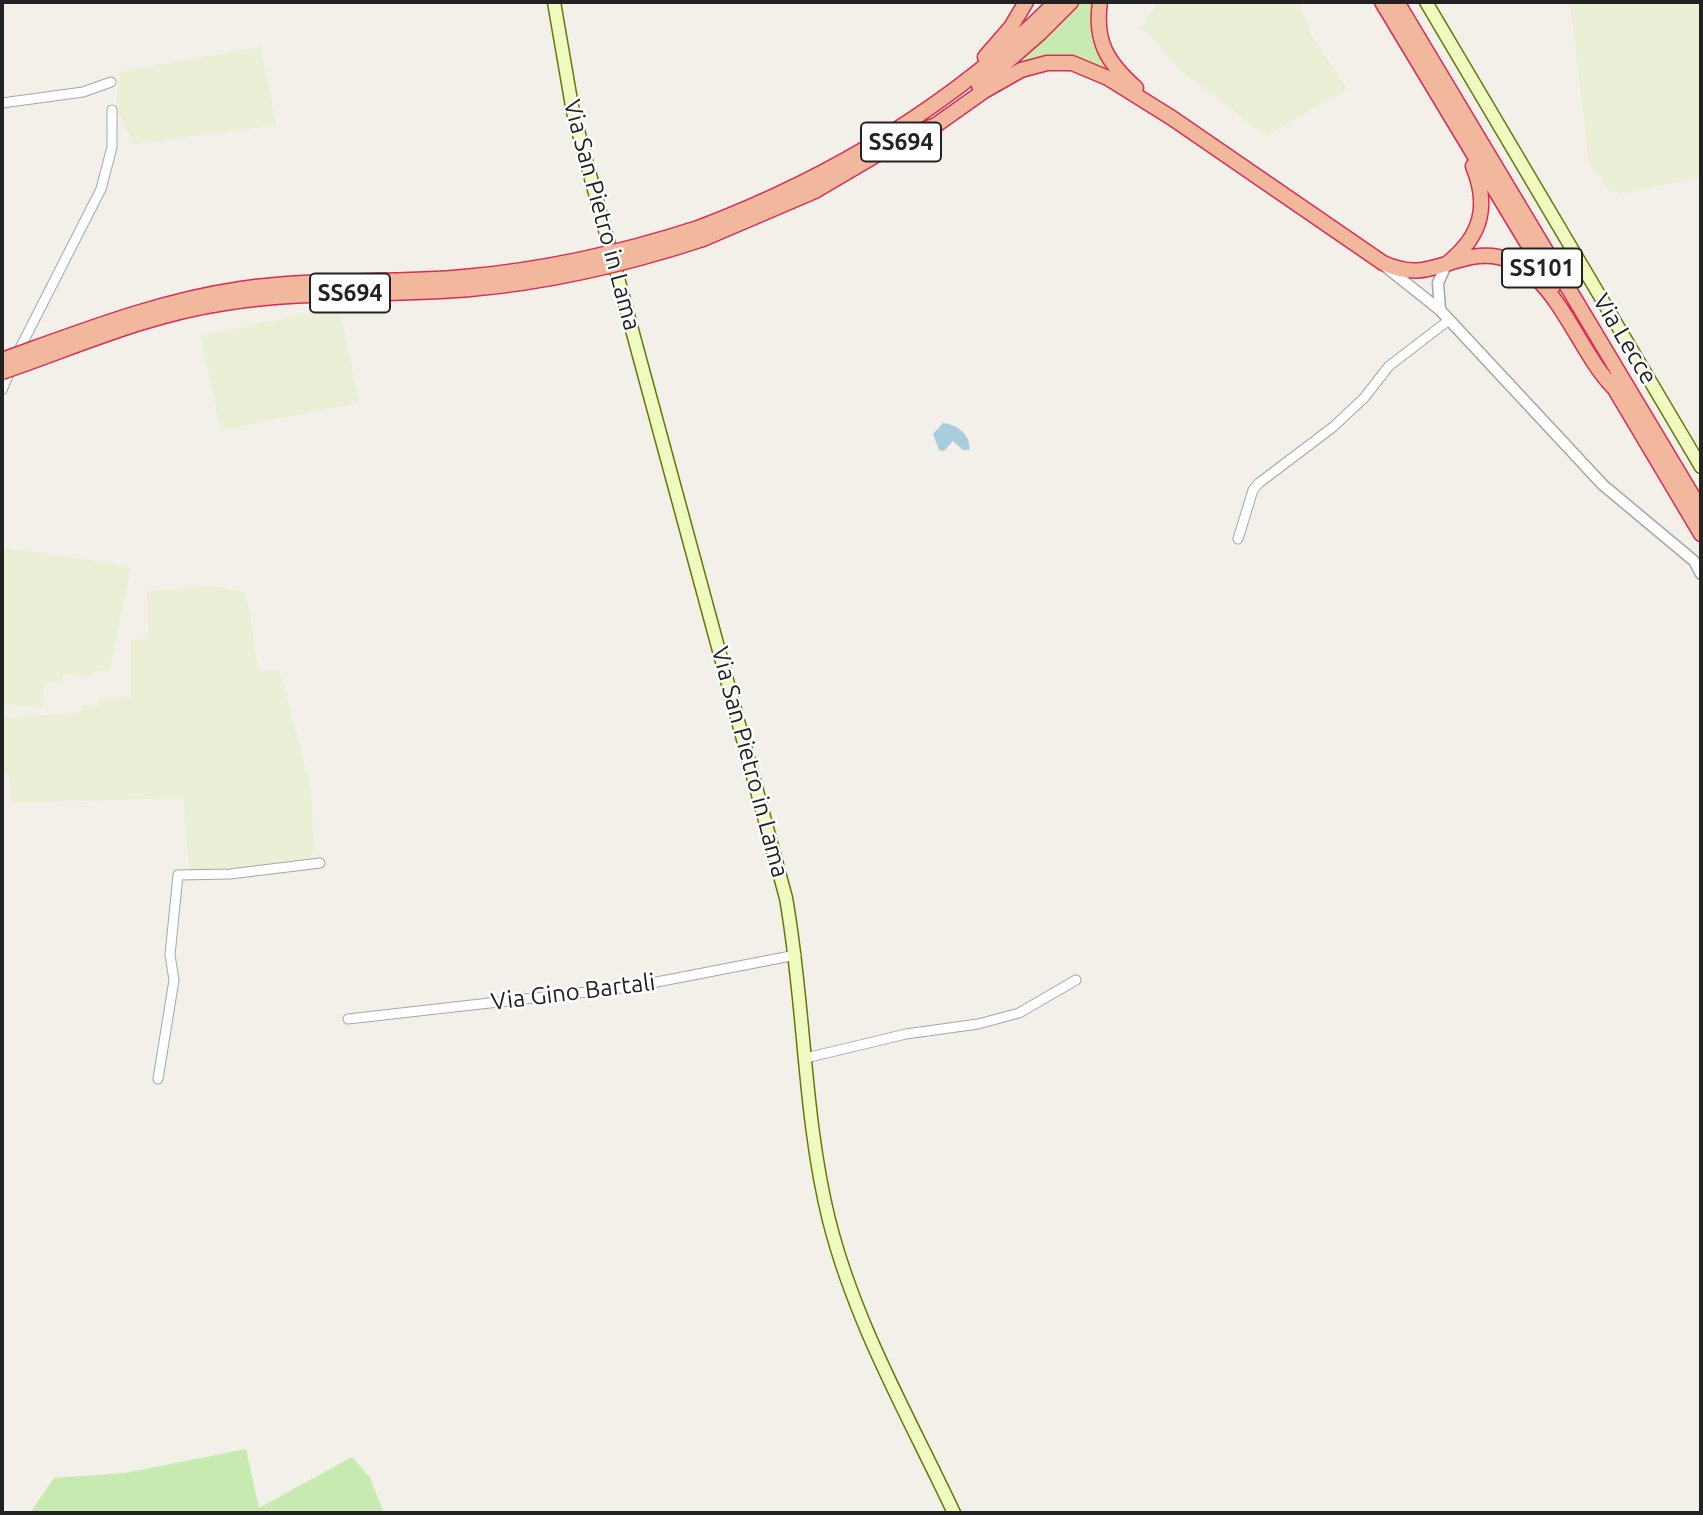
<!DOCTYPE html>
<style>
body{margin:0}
#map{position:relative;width:1703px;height:1515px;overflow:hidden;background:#f2f0e9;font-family:Ubuntu,sans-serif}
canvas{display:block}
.frame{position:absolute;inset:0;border:4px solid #222;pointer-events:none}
</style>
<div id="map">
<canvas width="1703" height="1515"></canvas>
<div class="frame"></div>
</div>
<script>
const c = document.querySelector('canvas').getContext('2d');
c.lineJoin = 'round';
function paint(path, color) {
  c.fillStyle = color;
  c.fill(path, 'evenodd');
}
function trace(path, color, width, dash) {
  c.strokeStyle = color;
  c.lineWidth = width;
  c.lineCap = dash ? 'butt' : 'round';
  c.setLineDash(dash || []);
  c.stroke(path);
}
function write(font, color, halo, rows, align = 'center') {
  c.font = font + ' Ubuntu,sans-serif';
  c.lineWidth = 5;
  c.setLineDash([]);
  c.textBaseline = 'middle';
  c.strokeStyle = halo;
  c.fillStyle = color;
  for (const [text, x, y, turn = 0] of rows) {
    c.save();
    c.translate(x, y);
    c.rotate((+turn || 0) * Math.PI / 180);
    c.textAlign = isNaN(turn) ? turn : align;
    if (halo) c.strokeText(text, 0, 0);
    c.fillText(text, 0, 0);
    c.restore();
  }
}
const farmland = new Path2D(`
 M1158,2H1299L1311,35L1347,89L1266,136L1183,72L1141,27Z
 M1570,2H1701V177L1621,194L1608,189L1589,162Z
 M261,47L276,125L134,144L116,108L119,72Z
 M339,307L359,402L221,431L201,336Z
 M2,547L131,567L109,672L93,671L91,677L63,674V682H44L42,708L2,704Z
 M217,586L243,592L250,613L258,671L279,669L311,788L314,848L312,856L300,864L190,874L183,798L11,803L9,775H2V718L81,713L82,706L99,705L100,698L131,697V640L149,638L147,591Z`);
const grass = new Path2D(`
 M1077,2H1091L1092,40L1108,73L1022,62L1009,69Z
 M246,1449L259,1508L352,1457L370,1478L384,1513H30L54,1478L125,1473Z`);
const water = new Path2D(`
 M943,423C957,424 972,436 969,450H963L953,441L944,451L939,450L933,434Z`);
const minor = new Path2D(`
 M2,103L83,92L111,82
 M16,356L101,189L112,147V110
 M2,390L11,369
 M1238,539L1253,490L1259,483L1333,427L1364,398L1389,366L1449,320
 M348,1019L631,987L796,955
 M806,1058L906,1034L978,1024L1019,1013L1076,980
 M158,1079L174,980L170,955L178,875L230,874L320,863`);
const tertiary = new Path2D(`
 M1386,267L1440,310L1603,485L1694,561L1701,574
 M1440,310L1438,283L1446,265`);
const secondary = new Path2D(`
 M554,2L573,112L786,898C805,1004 803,1115 829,1220C855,1324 909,1417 954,1513
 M1426,2L1701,467`);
const trunk = new Path2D(`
 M1100,2C1094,42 1108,63 1136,88
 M1382,2L1553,286
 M1397,2L1701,510
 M985,57L1011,27L1026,2
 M979,86L1039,34L1071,2
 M911,135L936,125L984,91L1021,70L1047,63H1072L1108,78L1172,118L1383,263C1421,280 1436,264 1472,257C1548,243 1571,344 1613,387
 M698,228C833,177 953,105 1056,2
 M703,239L815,191L917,131
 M1449,262C1482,235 1489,205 1473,166
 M1610,381L1701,534`);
const trunkBridge = new Path2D(`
 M2,360C80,332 158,301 241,289C315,278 390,284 464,277C545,270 621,253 698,228
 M2,372C75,347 148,314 225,303C306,290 388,296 470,289C550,282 627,264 703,239`);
const shields = [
 [901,142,80],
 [1542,268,80],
 [350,293,80]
];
const shieldNames = [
 ["SS694",901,142],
 ["SS101",1542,268],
 ["SS694",350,293]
];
const streetNames = [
 ["Via San Pietro in Lama",602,215,75],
 ["Via Lecce",1625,339,59],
 ["Via San Pietro in Lama",750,762,75],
 ["Via Gino Bartali",573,992,-7]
];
paint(farmland, '#ebefd5');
paint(grass, '#c6eab0');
paint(water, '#aacdde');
trace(minor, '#a6a6a6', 11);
trace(tertiary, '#a6a6a6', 13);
trace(secondary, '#627b06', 15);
trace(trunk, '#da2c54', 17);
trace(minor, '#fff', 9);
trace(tertiary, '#fff', 10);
trace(secondary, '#f0f9bf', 12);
trace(trunk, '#f1b89e', 14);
trace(trunkBridge, '#da2c54', 17, []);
trace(trunkBridge, '#f1b89e', 14);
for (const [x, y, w] of shields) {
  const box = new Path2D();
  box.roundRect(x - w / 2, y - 19.5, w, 39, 5);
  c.fillStyle = '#fff';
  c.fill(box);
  trace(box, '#222', 2);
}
write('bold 23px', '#222', null, shieldNames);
write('24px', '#222', '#fff', streetNames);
</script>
